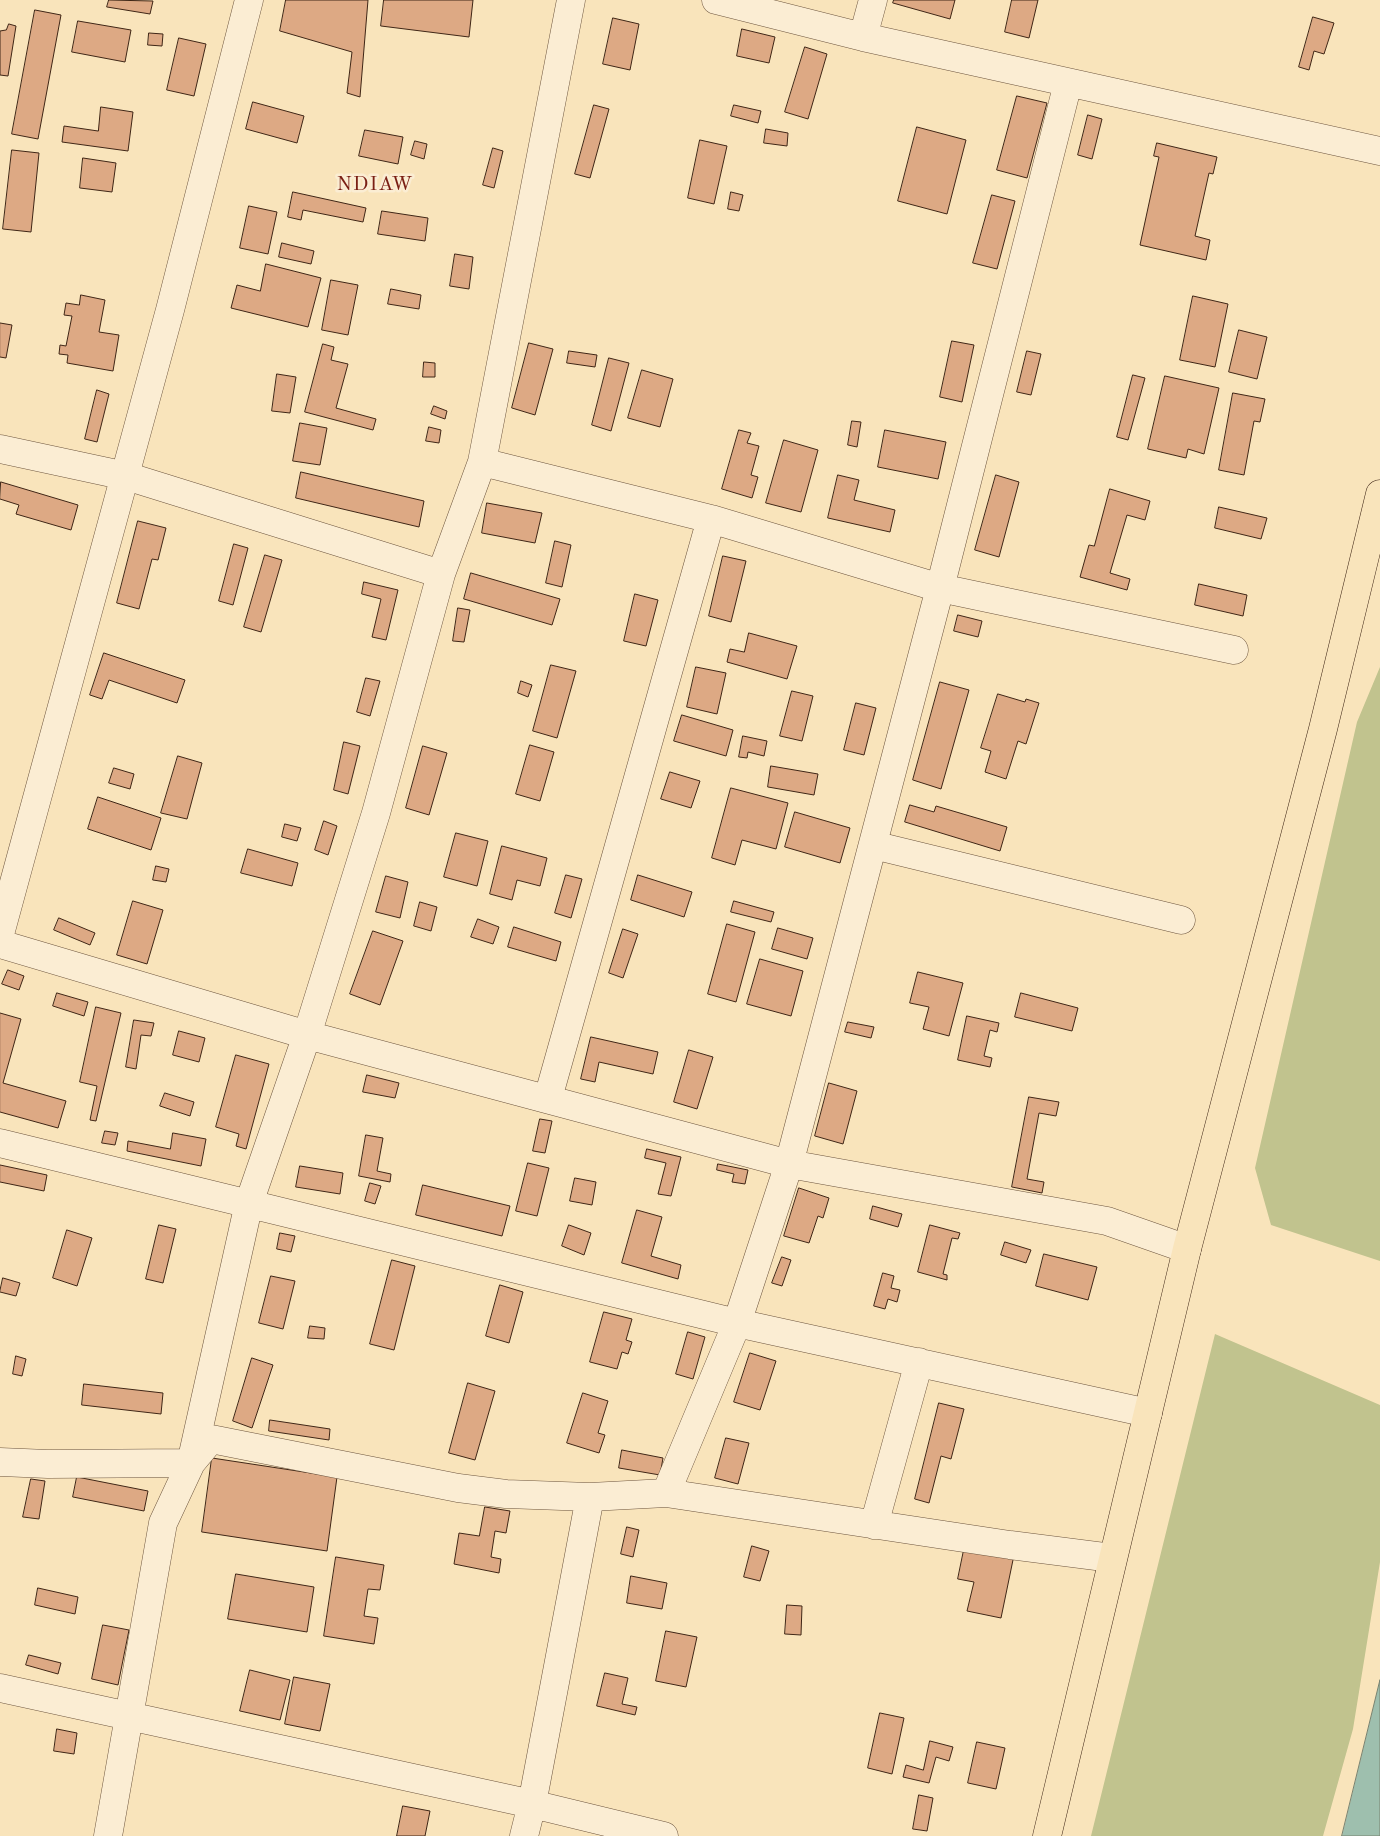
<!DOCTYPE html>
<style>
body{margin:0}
canvas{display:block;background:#f9e4bb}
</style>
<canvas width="1380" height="1836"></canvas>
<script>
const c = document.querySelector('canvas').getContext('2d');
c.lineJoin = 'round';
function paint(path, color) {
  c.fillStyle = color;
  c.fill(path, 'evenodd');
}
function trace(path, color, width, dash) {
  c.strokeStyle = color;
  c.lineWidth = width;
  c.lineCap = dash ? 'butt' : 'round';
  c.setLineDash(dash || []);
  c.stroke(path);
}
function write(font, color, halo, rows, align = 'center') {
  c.font = font + ' "Old Standard TT",serif';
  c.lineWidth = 5;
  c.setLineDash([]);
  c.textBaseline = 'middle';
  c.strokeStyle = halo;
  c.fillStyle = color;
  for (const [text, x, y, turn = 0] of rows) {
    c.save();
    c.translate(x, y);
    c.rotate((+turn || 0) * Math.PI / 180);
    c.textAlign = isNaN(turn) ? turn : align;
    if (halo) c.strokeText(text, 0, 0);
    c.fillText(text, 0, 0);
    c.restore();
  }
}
const green = new Path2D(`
 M1380,667V1261L1271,1225L1255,1168L1357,722Z
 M1215,1334L1380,1405V1562L1353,1729L1323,1836H1091Z`);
const water = new Path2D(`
 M1380,1680V1836H1342Z`);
const building = new Path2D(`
 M109,0L153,1L150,14L107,7Z
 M286,0H368L360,97L347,93L352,52L280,31Z
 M384,0H473L469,37L381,26Z
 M894,0H955L950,19L893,3Z
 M1012,0H1038L1029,38L1005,32Z
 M35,10L61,15L38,139L12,134Z
 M1313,17L1334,23L1324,54L1314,51L1309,70L1299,67Z
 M613,18L639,24L630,70L603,64Z
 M78,21L131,30L125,62L72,52Z
 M9,24L16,26L8,76L0,75V31L6,30Z
 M742,29L775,37L769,63L737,56Z
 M149,33L163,34L162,46L148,45Z
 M179,38L206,44L194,96L167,90Z
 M805,47L827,54L808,119L785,112Z
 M1017,96L1047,103L1027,178L997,170Z
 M253,102L304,116L297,143L246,129Z
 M594,105L609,109L590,178L575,174Z
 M734,105L761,111L758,123L731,116Z
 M101,107L133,112L128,151L62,142L64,126L98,131Z
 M1088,115L1102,119L1092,159L1078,155Z
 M917,127L966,140L947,214L898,201Z
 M766,129L788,133L787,146L764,143Z
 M365,130L403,137L398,164L359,156Z
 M700,140L727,146L714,204L688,198Z
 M415,141L427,144L424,159L411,155Z
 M1157,143L1217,157L1213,174L1209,173L1195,236L1210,240L1206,260L1140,245L1159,157L1154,156Z
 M493,148L503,151L494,188L483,185Z
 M12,150L39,153L31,232L3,229Z
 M83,158L116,163L112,192L80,188Z
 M293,192L366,208L363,222L303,210L301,220L288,217Z
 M731,192L743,195L739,211L728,209Z
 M992,195L1015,201L997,269L973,263Z
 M249,206L277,212L268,254L240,248Z
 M382,211L428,218L425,241L378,234Z
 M282,243L314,251L311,264L279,257Z
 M455,254L473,257L469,289L450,286Z
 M266,264L321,278L308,327L231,308L237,285L260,291Z
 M331,280L358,285L348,335L322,330Z
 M391,289L421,295L419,309L388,304Z
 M81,295L105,300L99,332L119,335L113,371L67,363L68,355L59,354L60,345L66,346L72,316L64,315L66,303L79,305Z
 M1193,296L1228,304L1215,367L1180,360Z
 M0,323L12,325L6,358L0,357Z
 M1239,330L1267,337L1257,379L1229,372Z
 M952,341L974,345L962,402L940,397Z
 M529,343L553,349L535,415L512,408Z
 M323,344L334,347L331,360L348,364L336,408L376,419L373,430L305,412Z
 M569,351L597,355L595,367L567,363Z
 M1027,351L1041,354L1031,395L1017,392Z
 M609,358L629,363L611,431L592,425Z
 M424,362L435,363V377H423Z
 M642,370L673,379L660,427L628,418Z
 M277,374L296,377L290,413L272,411Z
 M1133,375L1145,378L1128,440L1117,437Z
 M1165,376L1219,388L1204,454L1188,449L1186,458L1148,449Z
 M97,390L109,394L97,442L85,439Z
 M1233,393L1265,399L1260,422L1254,421L1244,475L1219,470Z
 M434,406L447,411L445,419L431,414Z
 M852,421L861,422L857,447L848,445Z
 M300,423L327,428L320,465L293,461Z
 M429,427L441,430L439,443L426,441Z
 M739,430L751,433L747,443L759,446L751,475L758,477L752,498L722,489Z
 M885,430L946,442L938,479L878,467Z
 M784,440L818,450L801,512L766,503Z
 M301,472L424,501L419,527L296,498Z
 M838,475L859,480L854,500L895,510L890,532L828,518Z
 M996,475L1019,482L999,557L975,550Z
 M1,482L78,505L71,530L16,514L19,505L0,499Z
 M1110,489L1150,501L1145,520L1127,515L1110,573L1130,579L1127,590L1080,577L1089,545L1094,546Z
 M487,503L542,513L535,543L482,533Z
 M1219,507L1267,518L1261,539L1215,528Z
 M138,521L166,528L158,560L152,559L139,609L117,603Z
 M555,541L571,545L562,587L546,583Z
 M234,544L248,548L233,605L219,601Z
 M265,555L282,560L261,632L244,627Z
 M723,556L746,561L731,622L709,616Z
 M471,573L560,599L552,625L464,599Z
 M364,582L398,590L386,640L372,637L381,599L362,594Z
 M1199,584L1247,595L1243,616L1195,605Z
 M635,594L658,600L646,646L624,641Z
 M458,608L470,610L464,642L453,641Z
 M958,615L982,621L978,637L954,631Z
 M749,633L797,646L787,679L727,662L730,649L744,652Z
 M104,653L185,680L177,703L109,680L102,699L90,695Z
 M551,665L576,671L557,738L533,731Z
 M696,667L726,673L717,714L687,707Z
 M366,678L380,681L370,716L357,712Z
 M521,681L532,685L528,697L518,693Z
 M940,682L969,690L941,789L913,780Z
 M792,691L813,696L802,741L780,736Z
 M998,694L1025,702L1026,699L1039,703L1026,744L1018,741L1006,779L985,772L991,751L981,748Z
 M856,703L876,708L864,755L844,750Z
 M682,715L733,730L726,756L674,741Z
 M743,736L767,741L764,756L748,752L747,758L739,757Z
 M344,742L360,746L348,794L334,790Z
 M530,745L554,752L540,801L516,794Z
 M423,746L447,753L429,815L406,808Z
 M178,756L202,763L187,819L161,813Z
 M771,766L818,774L814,795L768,787Z
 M114,768L134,774L130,789L109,783Z
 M670,772L700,781L691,808L661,799Z
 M731,788L788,803L776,849L742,840L735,865L712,858Z
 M98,797L161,818L151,850L88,829Z
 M910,805L934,812L936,806L1007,827L1000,851L905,822Z
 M795,812L850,828L840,863L785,847Z
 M324,821L337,826L328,855L315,850Z
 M285,824L301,828L297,841L282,837Z
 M456,833L488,841L477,886L444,877Z
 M502,846L547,858L540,886L517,880L512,900L490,894Z
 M248,849L298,863L292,886L241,873Z
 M156,866L169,869L166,882L153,880Z
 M566,875L582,879L571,918L555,913Z
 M638,875L692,892L684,917L631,900Z
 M386,876L408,882L400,918L376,912Z
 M133,901L163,910L147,964L117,955Z
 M734,901L774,912L771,922L731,912Z
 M420,902L437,907L431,931L414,926Z
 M59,918L95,933L90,945L54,930Z
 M478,919L499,927L493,944L471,937Z
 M727,924L755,932L736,1002L708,994Z
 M514,927L561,942L556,961L508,947Z
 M778,928L813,938L807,959L772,949Z
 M623,929L638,934L623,978L609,973Z
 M373,931L403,941L380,1005L350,994Z
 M760,959L803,971L791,1016L747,1004Z
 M8,970L24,976L19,990L2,984Z
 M918,972L963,983L949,1036L923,1029L929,1007L910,1003Z
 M57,993L88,1002L84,1016L53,1006Z
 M1021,993L1078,1008L1072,1031L1015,1017Z
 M96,1007L121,1013L96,1121L90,1120L97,1086L80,1082Z
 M0,1013L21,1019L3,1083L66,1101L58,1128L0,1112Z
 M967,1016L999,1023L997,1032L990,1030L984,1056L992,1058L990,1067L958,1060Z
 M134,1020L154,1023L151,1036L141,1035L136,1069L126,1067Z
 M848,1022L874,1027L871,1038L845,1032Z
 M179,1031L205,1038L199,1062L173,1055Z
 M591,1037L658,1052L653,1074L599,1062L595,1082L581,1079Z
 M689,1050L713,1057L697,1109L674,1102Z
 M236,1055L269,1064L246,1149L236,1146L239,1134L216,1127Z
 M367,1075L399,1083L395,1098L363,1092Z
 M829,1083L857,1091L843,1144L815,1136Z
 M165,1093L194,1102L190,1116L160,1106Z
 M1029,1097L1059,1102L1056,1116L1039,1113L1027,1179L1044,1182L1042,1193L1012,1187Z
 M540,1119L552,1121L545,1153L533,1151Z
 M105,1131L118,1133L115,1145L102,1143Z
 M173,1133L206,1139L201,1166L127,1151L128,1141L170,1149Z
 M366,1135L383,1138L377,1171L391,1174L390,1182L359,1176Z
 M647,1149L681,1157L671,1196L658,1194L666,1163L645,1158Z
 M528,1163L549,1168L537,1216L516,1211Z
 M718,1164L748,1170L745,1184L732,1182L734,1174L717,1170Z
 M0,1165L47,1175L44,1191L0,1182Z
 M300,1166L343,1173L340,1194L296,1187Z
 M575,1178L596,1182L592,1205L570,1201Z
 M370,1183L381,1186L375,1204L365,1201Z
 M423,1185L510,1206L502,1236L416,1215Z
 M799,1188L829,1198L823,1218L818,1216L809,1243L784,1236Z
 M873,1206L902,1214L898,1227L870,1219Z
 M637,1210L662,1217L651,1256L681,1265L678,1279L622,1263Z
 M159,1225L176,1229L163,1283L146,1279Z
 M569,1225L591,1233L584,1255L562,1246Z
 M930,1225L960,1233L958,1239L952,1238L943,1274L947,1275V1280L918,1272Z
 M67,1230L92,1238L77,1286L53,1278Z
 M280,1233L295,1236L291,1252L277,1249Z
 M1005,1242L1031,1250L1026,1263L1001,1255Z
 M1044,1254L1097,1267L1088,1300L1036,1286Z
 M782,1257L791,1260L782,1286L772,1283Z
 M392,1260L415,1266L394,1350L370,1344Z
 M883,1273L894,1276L891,1288L900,1290L897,1302L888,1299L885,1309L874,1306Z
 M271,1276L295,1281L283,1329L259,1323Z
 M3,1278L20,1283L16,1296L0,1292Z
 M500,1285L523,1292L509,1343L486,1336Z
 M604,1312L632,1319L626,1340L632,1342L628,1354L622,1352L617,1369L590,1362Z
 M310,1326L325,1328L324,1339L308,1338Z
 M688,1332L705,1337L693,1379L676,1374Z
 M750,1353L776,1361L760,1410L734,1402Z
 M16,1356L26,1359L22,1376L13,1374Z
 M252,1358L273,1365L252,1428L233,1421Z
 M468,1383L495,1391L475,1460L449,1453Z
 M84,1384L163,1393L161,1414L82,1405Z
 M583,1393L608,1401L598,1433L605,1435L599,1453L567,1443Z
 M939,1403L964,1409L951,1459L941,1456L929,1503L915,1499Z
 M270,1420L330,1429L329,1440L269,1431Z
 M726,1438L749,1443L738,1484L715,1478Z
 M622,1450L663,1458L660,1475L619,1468Z
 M212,1458L337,1477L327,1551L202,1532Z
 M77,1477L148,1491L144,1511L73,1497Z
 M31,1479L45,1481L39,1519L23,1517Z
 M485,1507L510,1511L506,1533L495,1531L491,1557L501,1559L499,1573L454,1564L459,1533L479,1536Z
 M627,1527L639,1530L633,1557L621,1554Z
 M965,1545L1014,1555L1001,1618L967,1611L974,1582L958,1579Z
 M752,1546L769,1551L760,1581L744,1577Z
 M336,1557L384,1565L380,1590L368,1589L364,1616L378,1618L374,1644L324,1636Z
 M236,1574L314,1587L307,1632L228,1619Z
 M631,1576L667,1583L662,1609L627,1603Z
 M38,1588L78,1597L75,1614L35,1605Z
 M787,1605L802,1606L801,1635L785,1634Z
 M103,1625L129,1630L118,1685L92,1679Z
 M666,1631L697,1637L686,1687L656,1681Z
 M29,1655L61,1663L58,1674L26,1665Z
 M250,1670L290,1680L280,1720L240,1711Z
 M605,1673L628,1678L622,1704L637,1707L635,1715L597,1706Z
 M294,1677L330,1684L320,1731L285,1724Z
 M880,1713L904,1718L892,1774L868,1768Z
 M57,1729L77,1733L74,1754L54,1751Z
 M930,1741L953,1747L949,1761L936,1757L929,1783L903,1777L906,1765L923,1770Z
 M977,1742L1005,1748L996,1789L968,1783Z
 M919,1795L933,1798L927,1831L913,1829Z
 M403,1806L430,1811L425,1836H397Z`);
const street = new Path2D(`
 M716,0L863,37L1380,151
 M863,37L873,0
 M0,449L126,476L441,574
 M482,462L711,519L940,588L1234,650
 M873,845L1181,920
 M0,934L170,310L249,0
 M0,944L307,1035L789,1164L1107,1221L1187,1249
 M548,1098L711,519
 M0,1143L737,1323L1148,1413
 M0,1462L48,1464L191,1463L211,1439L458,1488L506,1494L590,1497L666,1493L1010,1545L1112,1558
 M666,1493L737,1323L789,1164L940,588L1068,83
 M874,1525L919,1362
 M0,1688L532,1804L664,1836
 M108,1836L163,1523L191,1463L249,1203L307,1035L376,813L441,574L482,462L571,0
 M524,1836L532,1804L590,1497`);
const primary = new Path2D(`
 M1047,1836L1187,1249L1323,729L1380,494`);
const quarterNames = [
 ["NDIAW",375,185]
];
paint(green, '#c1c38e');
paint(water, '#9ebfae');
trace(water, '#788271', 1);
paint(building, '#dda984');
trace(building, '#3f2616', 1);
trace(street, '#6e563f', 29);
trace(primary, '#3f2616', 29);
trace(street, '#fbedd3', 28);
trace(primary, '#f9e4bb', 28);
c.letterSpacing = '1px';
write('20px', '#7a1f14', '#fbedd3', quarterNames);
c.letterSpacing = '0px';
</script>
